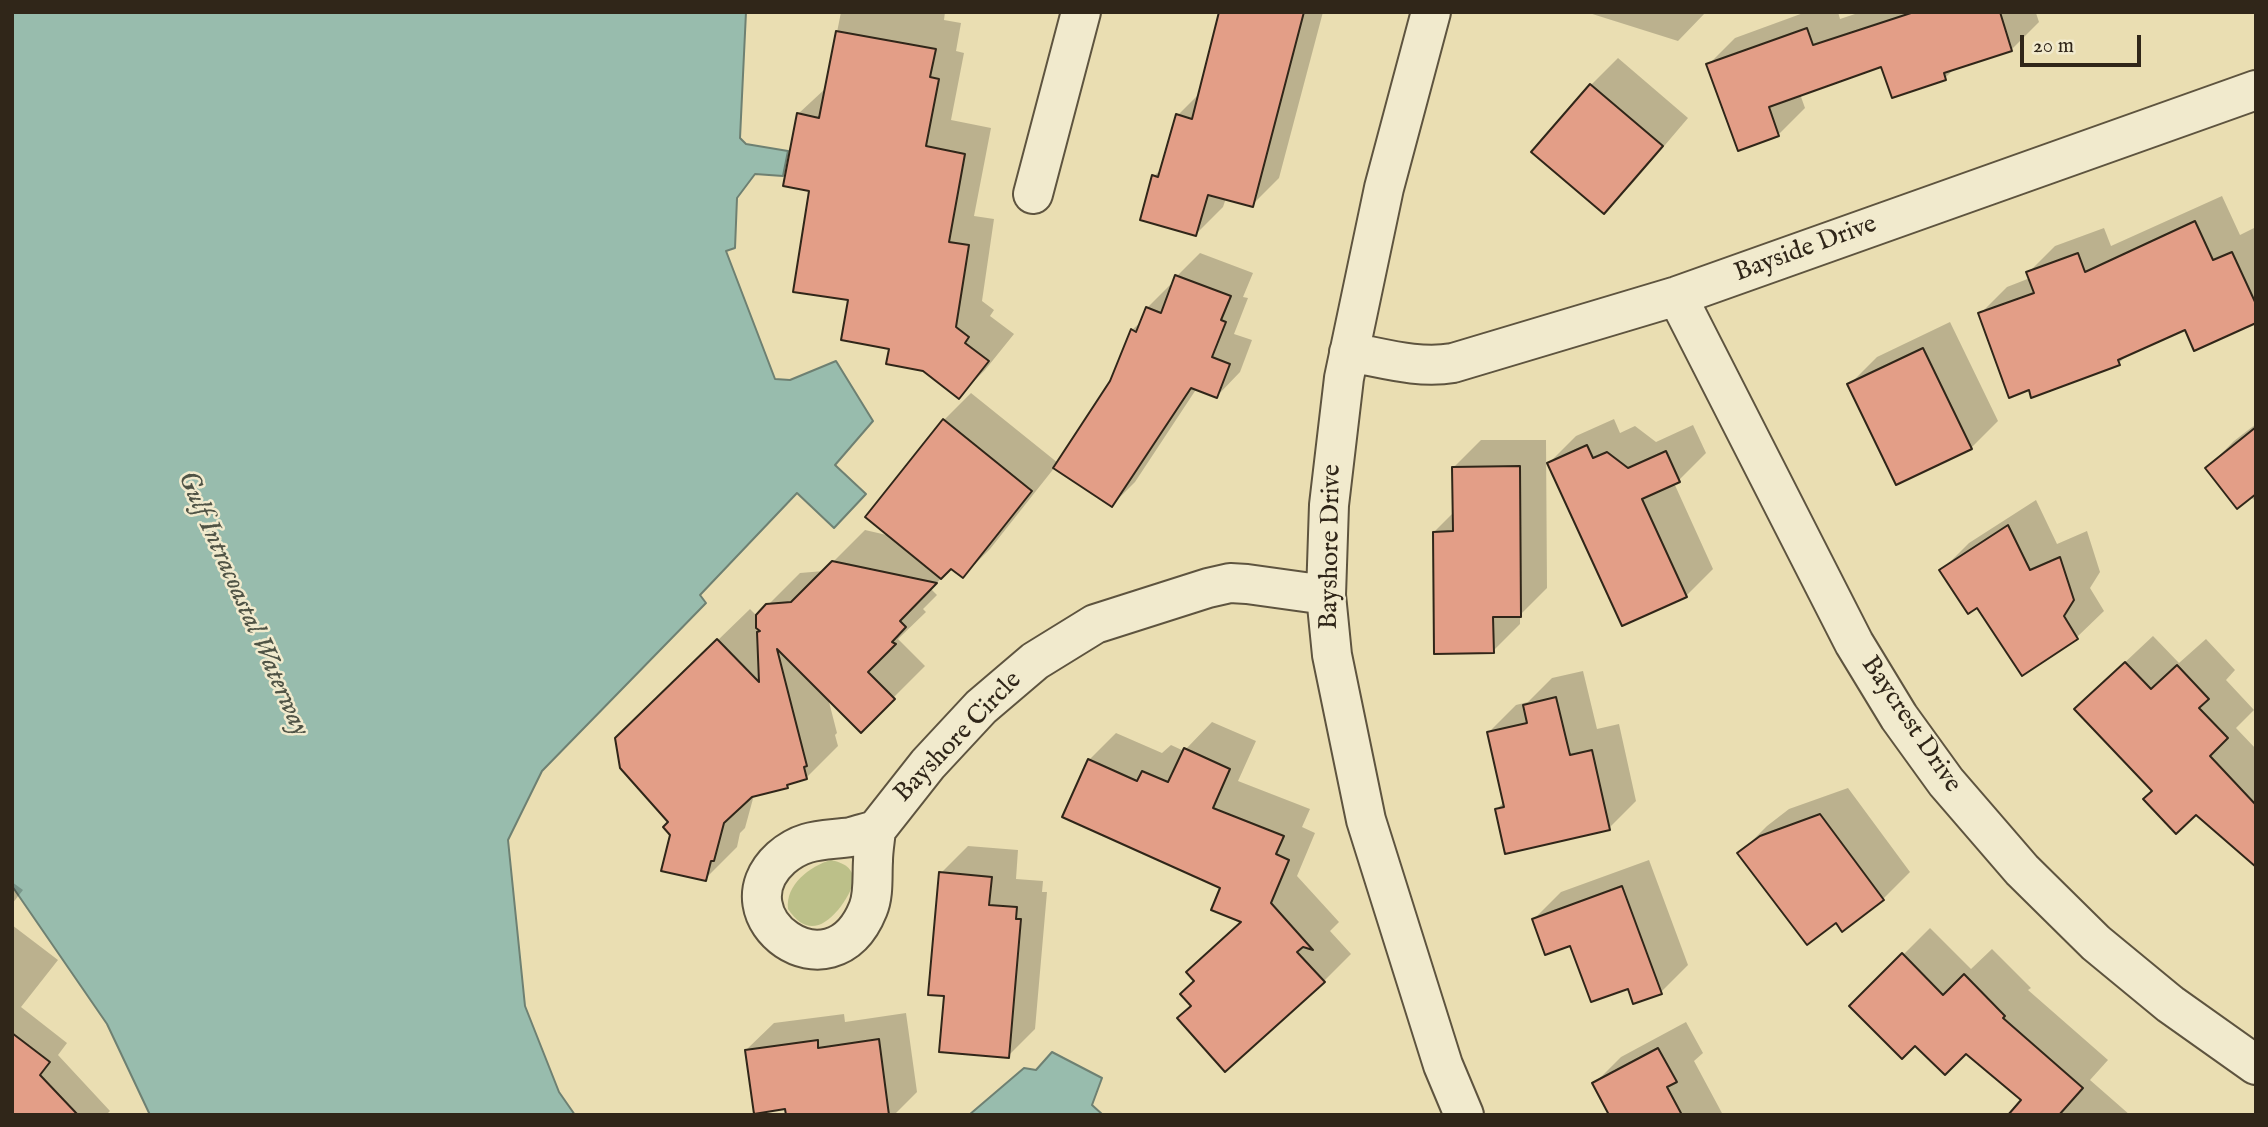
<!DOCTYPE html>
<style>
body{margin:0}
#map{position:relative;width:2268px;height:1127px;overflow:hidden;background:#eadeb2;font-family:"IM FELL English",serif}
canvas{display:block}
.frame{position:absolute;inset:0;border:14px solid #302619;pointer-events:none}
.scale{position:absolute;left:2020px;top:35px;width:121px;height:32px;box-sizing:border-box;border:4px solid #302619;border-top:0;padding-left:9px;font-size:21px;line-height:24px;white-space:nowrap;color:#302619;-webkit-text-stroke:5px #f1eacd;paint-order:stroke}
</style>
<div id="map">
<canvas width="2268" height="1127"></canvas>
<div class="frame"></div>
<div class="scale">20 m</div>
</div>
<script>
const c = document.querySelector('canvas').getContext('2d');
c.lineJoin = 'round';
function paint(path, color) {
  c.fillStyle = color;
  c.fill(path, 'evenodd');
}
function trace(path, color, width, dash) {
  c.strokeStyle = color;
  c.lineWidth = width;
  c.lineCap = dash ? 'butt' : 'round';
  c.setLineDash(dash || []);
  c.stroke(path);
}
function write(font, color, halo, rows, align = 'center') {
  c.font = font + ' "IM FELL English",serif';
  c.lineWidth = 5;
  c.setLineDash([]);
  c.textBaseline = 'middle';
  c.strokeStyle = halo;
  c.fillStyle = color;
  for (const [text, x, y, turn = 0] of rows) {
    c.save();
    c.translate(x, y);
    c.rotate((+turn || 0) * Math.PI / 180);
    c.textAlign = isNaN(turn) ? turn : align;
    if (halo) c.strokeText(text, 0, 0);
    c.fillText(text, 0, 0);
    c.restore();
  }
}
const green = new Path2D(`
 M831,860C865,867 853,891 838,910C821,930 804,933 788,909C785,885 810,866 831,860Z`);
const water = new Path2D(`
 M12,12H746L740,138L746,144L788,151L783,176L755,174L737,198L735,248L726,251L775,379L790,380L836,361L873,421L835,465L866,494L834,528L797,493L700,595L706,603L542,771L508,840L525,1006L559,1092L575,1115H150L107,1024L12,886Z
 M1052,1052L1102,1078L1092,1105L1103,1115H969L1024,1068L1036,1070Z`);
const shadow = new Path2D(`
 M841,12H945L944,20L961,23L956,51L964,53L951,120L991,128L974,216L994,219L982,301L994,310L990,316L1014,334L985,370L959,396L891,348L850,298L811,189L798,114L826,88Z
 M1217,12H1323L1279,178L1252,205L1226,198L1223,207L1196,234L1154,176L1163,168L1178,115L1200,93L1221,13Z
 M1586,12H1706L1678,41Z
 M1806,12H1838L1840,19L1861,12H2047L2036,13L2039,22L2012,49L1956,67L1945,78L1882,65L1800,94L1805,108L1778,135L1708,65L1735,38Z
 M1618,58L1688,118L1631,185L1604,212L1591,85Z
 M2222,196L2240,235L2256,227V321L2186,328L2128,354L2119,363L2030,388L1980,314L2007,287L2030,278L2028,273L2055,246L2104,228L2111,246Z
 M1200,253L1253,273L1243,297L1248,298L1234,334L1252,340L1240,372L1217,396L1197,388L1135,482L1112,505L1055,467L990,549L963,576L952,567L931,589L937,595L923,609L926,612L898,639L925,666L861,730L828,698L837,733L835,735L838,746L806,778L791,782L787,786L754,795L745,828L740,833L737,847L705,879L672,834L649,707L750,609L757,616L800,573L824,571L865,530L891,536L944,420L971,393L1058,463L1112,382L1132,330L1143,320L1147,308L1170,285L1173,286L1177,276Z
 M1950,322L1998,421L1971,448L1850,384L1877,357Z
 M1614,419L1620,433L1635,426L1656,442L1693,425L1706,453L1679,480L1674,483L1713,569L1686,596L1549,463L1576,436Z
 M2256,424V502L2250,496L2207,468L2234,441Z
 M1481,440H1546L1547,588L1520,615V624L1493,651L1434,532L1454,512V467Z
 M2036,500L2057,544L2087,531L2100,572L2090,588L2104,611L2076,638L1978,606L1942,570L1969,543Z
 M2153,636L2179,663L2206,639L2235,670L2226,680L2254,710L2236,728L2256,749V864L2196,813L2154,791L2104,682Z
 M1583,671L1597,729L1619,724L1636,801L1609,828L1497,809L1505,801L1489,732L1516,705L1528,702L1552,678Z
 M1212,722L1256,741L1238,781L1310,809L1302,827L1315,833L1297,876L1339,922L1330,931L1351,954L1324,981L1193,1005L1196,981L1188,972L1242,921L1222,887L1089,760L1116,733L1162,753L1171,745L1184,751Z
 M1848,788L1910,872L1883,899L1740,853L1767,826L1789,809Z
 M968,846L1018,850L1016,879L1043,881L1042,892H1047L1035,1029L1008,1056L945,994L941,873Z
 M1649,860L1688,965L1661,992L1629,987L1534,919L1561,892Z
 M12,882L23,890L12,904Z
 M12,925L58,960L21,1007L67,1043L58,1055L110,1111L106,1115H12Z
 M1930,928L1971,969L1992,949L2031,988L2028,990L2108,1060L2090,1080L2130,1115H2010L2023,1100L1966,1052L1916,1043L1852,1006Z
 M906,1013L917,1092L894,1115H788L787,1107L746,1050L774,1023L844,1014L845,1022Z
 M1686,1022L1703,1053L1694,1061L1723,1115H1611L1594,1084L1621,1057Z`);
const building = new Path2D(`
 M1219,12H1304L1253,207L1208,195L1196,236L1140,220L1152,175L1158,177L1176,114L1192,119Z
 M1914,12H2000L2012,51L1944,73L1946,80L1892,98L1881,67L1769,107L1779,136L1738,151L1706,64L1807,28L1813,45Z
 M836,31L936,49L930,77L939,79L926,146L965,154L949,242L969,245L956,327L969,337L965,343L989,361L959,399L923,371L886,364L889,349L841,340L848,300L793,292L809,191L783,186L797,113L819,118Z
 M1590,84L1663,146L1604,214L1531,152Z
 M2195,221L2213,260L2232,252L2256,304V323L2194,351L2185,330L2118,360L2120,365L2031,398L2029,390L2009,398L1978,313L2034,293L2026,272L2078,253L2085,272Z
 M1175,275L1231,296L1221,320L1226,322L1212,357L1230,364L1217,398L1191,388L1112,507L1053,468L1110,381L1131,329L1136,332L1146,307L1161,313Z
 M1923,348L1972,449L1896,485L1847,384Z
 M943,419L1032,491L963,578L951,569L941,579L865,517Z
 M2256,427V494L2237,509L2205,468Z
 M1587,445L1593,458L1607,452L1628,468L1666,451L1680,482L1642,499L1687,597L1622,626L1547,463Z
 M1520,466L1521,617H1493L1494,653L1434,654L1433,532L1453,531L1452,467Z
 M2008,525L2030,570L2060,557L2074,600L2064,616L2078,639L2022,676L1977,608L1968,614L1939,570Z
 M832,561L937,583L900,621L906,627L892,642L896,644L868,672L895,699L861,733L777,649L807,766L804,767L807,779L787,785L788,788L752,797L724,823L714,861H711L706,881L661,871L670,835L663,827L668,822L620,768L615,738L717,639L759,682L757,632L760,631L756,628V615L766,604L791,602Z
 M2125,662L2151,689L2177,665L2209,699L2199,708L2228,738L2210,756L2256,805V867L2196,815L2176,834L2143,799L2152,791L2074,709Z
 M1556,697L1570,755L1592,750L1610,830L1505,854L1495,809L1504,807L1487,732L1527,723L1523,705Z
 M1184,748L1230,769L1213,808L1284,836L1276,854L1289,860L1271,903L1313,950L1303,947L1297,952L1325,982L1225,1072L1177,1018L1191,1006L1180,994L1194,981L1186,972L1241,922L1211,910L1220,888L1062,817L1088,759L1137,781L1142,771L1168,782Z
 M1820,814L1884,900L1842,932L1836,923L1807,945L1737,853L1760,836Z
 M939,872L992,877L989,905L1017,907L1016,919H1021L1009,1058L939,1052L944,996L928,995Z
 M1622,886L1662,994L1633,1004L1628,989L1591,1002L1570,946L1545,955L1532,919Z
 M1902,953L1943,995L1964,974L2005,1016L2003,1018L2083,1088L2059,1115H2008L2021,1100L1966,1054L1945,1075L1915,1046L1902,1059L1849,1006Z
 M12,1033L50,1062L40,1075L78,1115H12Z
 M879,1039L889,1115H786L785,1109L754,1114L745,1050L818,1040V1048Z
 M1658,1048L1677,1082L1667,1087L1682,1115H1609L1592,1083Z`);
const minor = new Path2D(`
 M1431,12L1384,188L1344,378L1329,505L1326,595L1332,655L1366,820L1443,1065L1464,1115
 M1033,194L1081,12
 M1677,296L1854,643L1899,717L1946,782L2022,870L2096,943L2170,1004L2256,1065
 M1349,352C1383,358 1418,369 1453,363L1677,296L2256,90
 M876,830L928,764L981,707L1035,661L1095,624L1208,588L1230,583L1247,584L1326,595
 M876,830C875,840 873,851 873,861C872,876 874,895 868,909C831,1001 717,916 781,858C804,838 823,841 851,837C859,835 868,832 876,830Z`);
const streetNames = [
 ["Bayside Drive",1806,250,-20],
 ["Bayshore Drive",1332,547,-89],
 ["Baycrest Drive",1910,725,56],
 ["Bayshore Circle",959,738,-46]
];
const waterNames = [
 ["Gulf Intracoastal Waterway",242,604,66]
];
paint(green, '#bcc089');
paint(water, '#98bcad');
trace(water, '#6e8072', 2);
paint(shadow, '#0003');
paint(building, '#e39e87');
trace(building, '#302619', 2);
trace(minor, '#5e543f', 42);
trace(minor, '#f1eacd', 38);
write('26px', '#302619', '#f1eacd', streetNames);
write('italic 28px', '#4f5345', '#f1eacd', waterNames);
</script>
